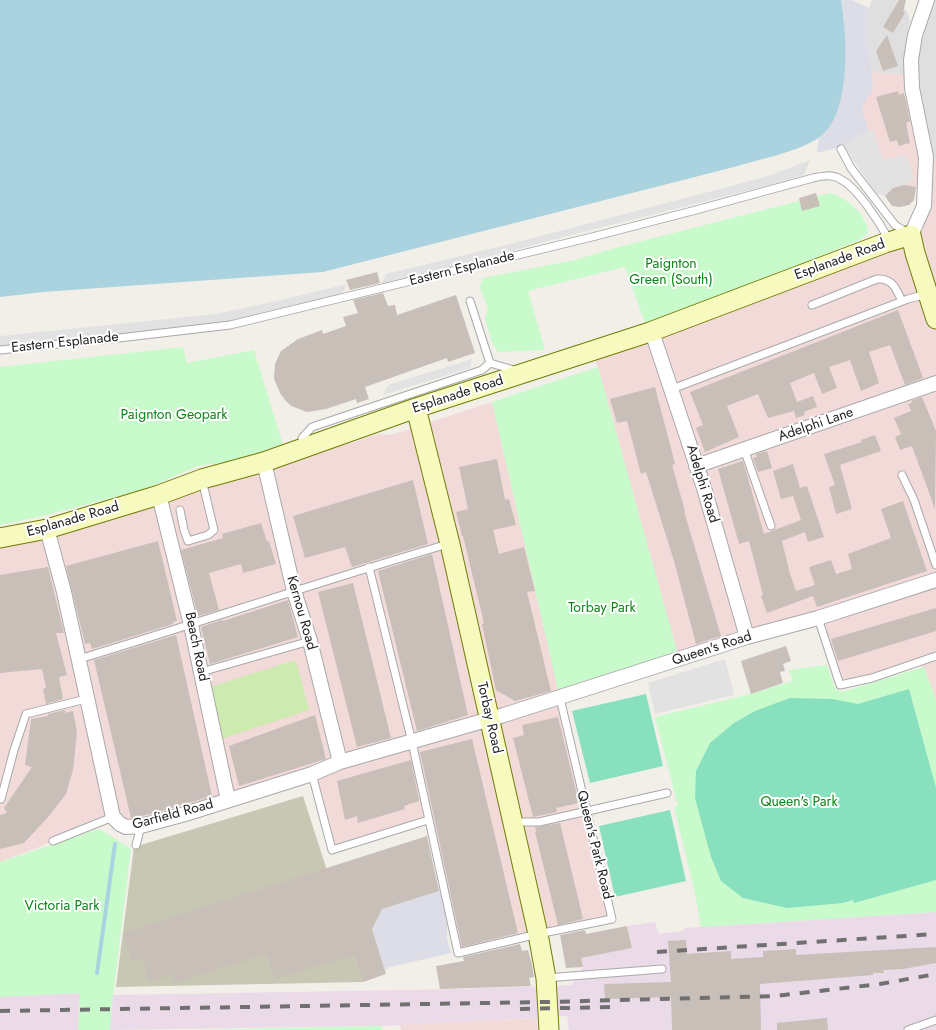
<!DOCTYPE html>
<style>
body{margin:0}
canvas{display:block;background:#f2efe9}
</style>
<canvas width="936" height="1030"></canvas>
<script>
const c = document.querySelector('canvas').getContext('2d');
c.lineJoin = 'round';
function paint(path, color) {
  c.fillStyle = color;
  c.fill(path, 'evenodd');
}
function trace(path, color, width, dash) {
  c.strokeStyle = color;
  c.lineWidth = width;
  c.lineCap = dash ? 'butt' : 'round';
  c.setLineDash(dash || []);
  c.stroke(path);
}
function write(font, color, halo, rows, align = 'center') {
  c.font = font + ' Jost,sans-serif';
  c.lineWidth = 4;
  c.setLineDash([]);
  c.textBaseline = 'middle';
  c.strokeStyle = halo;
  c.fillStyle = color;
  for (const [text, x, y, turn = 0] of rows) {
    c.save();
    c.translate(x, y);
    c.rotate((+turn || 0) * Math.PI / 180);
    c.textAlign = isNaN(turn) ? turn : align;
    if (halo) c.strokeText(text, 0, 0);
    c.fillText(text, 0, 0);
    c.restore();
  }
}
const residential = new Path2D(`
 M872,0H898L908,13L910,21L905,47L904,75L872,72L866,27L869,8Z
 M927,0H936V161L926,157L912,88Z`);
const commercial = new Path2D(`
 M872,72L904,75V93L913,120L920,168L919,182L916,187L904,185L893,188L885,196L876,193L844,146L868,130L862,109L865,99L872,93Z
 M926,157L936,161V700L924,668L917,663L840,685L818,618L679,660L598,367L591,351L917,223Z
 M492,402L612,919L458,953L428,820L332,850L312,774L141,826L113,817L53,841L37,848L0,862V538L305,447L352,443L378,434L391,435Z
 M537,1018L538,1030H401L400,1025Z`);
const industrial = new Path2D(`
 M936,912V1030H569L567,1016L382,1026L110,1030L113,995L460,989L572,985L583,967L581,958L632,948L627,926L655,922L659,934L682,931L685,928Z
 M80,993L78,1030H0V996Z`);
const construction = new Path2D(`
 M303,796L363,982L116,987L134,847Z`);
const grass = new Path2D(`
 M296,660L309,710L221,739L210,687Z`);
const park = new Path2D(`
 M830,193C845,196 869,217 868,233L860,240L750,285L645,323L625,267L528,291L545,350L498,352L492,343L485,318L488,309L480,287L483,278L575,260L615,248Z
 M183,347L187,363L254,350L283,445L232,461L198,466L145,489L43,516L0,525V367Z
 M598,367L677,651L558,690L492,402Z
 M827,665L835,689L842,692L924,667L936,700V912L701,927L695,893L674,807L678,806L655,717L751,694L793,681L789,670Z
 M100,829L131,849L113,995L110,1030H78L80,993L0,997V862Z
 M382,1026V1030H192Z`);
const pitch = new Path2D(`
 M909,689L936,788V880L854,903L853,900L843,903L787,908L743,898L721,881L711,857L695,798L696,771L710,743L734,723L755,711L790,698L832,699L858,704Z
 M646,694L663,766L590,783L572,711Z
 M670,810L686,881L615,897L599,826Z`);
const parking = new Path2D(`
 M873,129L883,160L906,155L914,178L904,185L893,188L885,196L876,193L844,146L868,130Z
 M810,160L804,175L766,186L571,235L381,285L386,274L514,243L731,186L768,176Z
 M347,284L342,294L233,322L204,327L0,347V336L216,314L281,300Z
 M472,359L470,368L383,395L388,385Z
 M725,659L734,695L655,714L648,683Z`);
const plaza = new Path2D(`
 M841,0H852L869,8L866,27L873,80L872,93L867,97L862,109L868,130L844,146L817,153L819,138L827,130L840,103L844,84V18Z
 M441,890L447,917V939L451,953L390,967L385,970L371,926L374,925L380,913L379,910Z`);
const water = new Path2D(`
 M0,0H841C847,35 853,117 817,139C793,153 761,159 734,167L323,272L43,292L0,297Z`);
const stream = new Path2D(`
 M97,973L115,844`);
const building = new Path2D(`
 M899,0H906L903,12L905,13L893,33L883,27Z
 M887,35L898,66L883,71L876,51Z
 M898,91L899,95L904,93L910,121L906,123L910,143L899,146L897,140L890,142L876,97Z
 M904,185L916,187L914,200L909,205L900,207L892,206L885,196L893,188Z
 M816,193L820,206L802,211L799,198Z
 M377,272L380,283L350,290L346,280Z
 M383,293L388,306L395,305L397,315L456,295L475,353L448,362L447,358L365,387L369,399L357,403L356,399L326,409L307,412L291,406L285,400L280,393L274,379L275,364L281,351L298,339L322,330L323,334L346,326L343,317L358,313L353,300Z
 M898,310L923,378L905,385L890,345L869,352L879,383L861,391L850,360L829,367L837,388L822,394L814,373L790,383L797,402L813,396L817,407L804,412L805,415L796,418L794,411L768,418L758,394L727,406L739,437L705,452L696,428L703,425L690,392Z
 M655,387L675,464L672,465L685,511H684L721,636L696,644L674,561L646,472L641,474L627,421L617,423L610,399Z
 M922,397L936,431L935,509L912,446L900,450L895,437L901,434L894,418L911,411L908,404L912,403L911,401Z
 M875,435L881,451L840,465L852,509L836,514L829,487L835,485L824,454L862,442L861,440Z
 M767,451L772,468L758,472L753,458L757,457L756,454Z
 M497,459L505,500L509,499L516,525L493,530L499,554L524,547L535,591L527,592L551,691L515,701L496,690L482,624L484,623L463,536H462L456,512L468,509L459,467Z
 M743,461L764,534L801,520L793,496L781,499L773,471L793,464L800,488L807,486L824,537L808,542L805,532L782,541L790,574L796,591L815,585L809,567L831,560L836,574L852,569L848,554L891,538L881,509L903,501L927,571L817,607L813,596L767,613L761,596L763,595L749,541L739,544L718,469Z
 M413,480L428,544L352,567L345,547L305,558L293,516Z
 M261,523L267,542L269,541L276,564L243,573L241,564L209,573L219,610L198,616L181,550L223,538L222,534Z
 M158,541L177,621L173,622V624L92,649L90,643L85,644L66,566Z
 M432,554L468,715L417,731L378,571Z
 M48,567L64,633H56L67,675L59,677L63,699L46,704L43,689L46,688L42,669L0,673V575Z
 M353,583L391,738L357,747L318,592Z
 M288,600L298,637L210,664L201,627L222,620L223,621Z
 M936,608V631L838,661L831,639Z
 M176,635L212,796L150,814L131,818L94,660Z
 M786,646L791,661L783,664L785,671L780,672L783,683L751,694L741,661Z
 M65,710V713L73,711L77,732L73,770L66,794L49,816L24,843L0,849V815L7,813L4,808L32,767L25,765L31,719L48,716V714Z
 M315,715L326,759L239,786L229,746Z
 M558,717L579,803L556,808L557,812L533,817L513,738L524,735L522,725Z
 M472,739L518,933L462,947L420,752Z
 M411,760L419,801L404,806L405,809L358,823L357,816L345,820L337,781Z
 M560,823L583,919L558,925L535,832H536L535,827Z
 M427,836L439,891L382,909L372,929L386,974L363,982L354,955L275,979L267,954L174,983L171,975L149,982L142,959L132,962L123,933Z
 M627,926L632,948L581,958L583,967L566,968L560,935L585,930L586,934Z
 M686,940L687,954L731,951V959L763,957V951L796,949V955L936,947V963L903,969L883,970L884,973H873V975L760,984L761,1030H672L671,997L605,999L604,984L671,982L668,941Z
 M520,944L522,951L528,950L532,965L534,977L529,978L531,986L440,989L436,966L464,961L463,957Z
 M827,1018L828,1030H777V1023Z`);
const lane = new Path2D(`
 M841,149L851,168L895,225L908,233
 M470,301L490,363
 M812,305L877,279C893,278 896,289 902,301
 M0,350L119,338L230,325L596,236L696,210L813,178C822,176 832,174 840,179C857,187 880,223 889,240
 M672,389L908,299L927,294
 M304,446L302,438L312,427L482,370L490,363L517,371
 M744,449L771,526
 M902,475L914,500L936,565
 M180,510L184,530L188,541L208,535L214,530L202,480
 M369,567L412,742L458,953L538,934L612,919L560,698
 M818,618L840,685L872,678L936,656
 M79,659C202,622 324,580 448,544
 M201,672L310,641
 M312,774L332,850L428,820
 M1,799L14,750L26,714L86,699
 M515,822H539L667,793
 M53,841L113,817
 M136,845L141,826
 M546,978L662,969
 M908,1030L936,1020`);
const street = new Path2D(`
 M911,235L924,206L926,157L912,88L911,60L915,35L927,0
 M652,332L704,488L747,637
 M264,462L294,591L310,641L340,762
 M696,466L936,383
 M159,495L191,625L228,800
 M47,529L64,592L113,817L120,824L126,827L141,826L185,814L312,774L340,762L504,715L747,637L818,618L936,580`);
const secondary = new Path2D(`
 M416,408L450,544L538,934L546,978L549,1030
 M0,538L47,529L159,495L202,479L264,462L416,408L650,332L885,243L911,235L915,253L936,319`);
const rail = new Path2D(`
 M657,952L936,934
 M520,1009L610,1007
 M0,1011L547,1002L775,996L880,984L936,974`);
const streetNames = [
 ["Esplanade Road",840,260,-20],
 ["Eastern Esplanade",462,269,-14],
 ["Eastern Esplanade",65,343,-6],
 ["Esplanade Road",458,395,-18],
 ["Adelphi Lane",816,425,-19],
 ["Adelphi Road",702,484,73],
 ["Esplanade Road",73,520,-16],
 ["Kernou Road",301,613,74],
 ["Beach Road",196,647,78],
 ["Queen's Road",712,649,-18],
 ["Torbay Road",489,718,77],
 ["Garfield Road",173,815,-15],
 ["Queen's Park Road",594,845,76]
];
const parkNames = [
 ["Paignton",671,265],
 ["Green (South)",671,281],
 ["Paignton Geopark",174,416],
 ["Torbay Park",602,609],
 ["Queen's Park",799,803],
 ["Victoria Park",62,907]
];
paint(residential, '#e0dfdf');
paint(commercial, '#f2dad9');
paint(industrial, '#ebdbe8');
paint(construction, '#c7c7b4');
paint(grass, '#cdebb0');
paint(park, '#c8facc');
paint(pitch, '#88e0be');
paint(parking, '#e2e2e2');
paint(plaza, '#dddde8');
paint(water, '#aad3df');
trace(stream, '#aad3df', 4);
paint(building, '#c7bfb8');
trace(lane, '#a9a9a9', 9);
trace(street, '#a9a9a9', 16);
trace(secondary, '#707d05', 21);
trace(lane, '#fff', 7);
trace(street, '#fff', 14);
trace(secondary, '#f7fabf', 19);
trace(rail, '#707070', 4, [10, 10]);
write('14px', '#222', '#fff', streetNames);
write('14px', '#0c8416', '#fff', parkNames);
</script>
